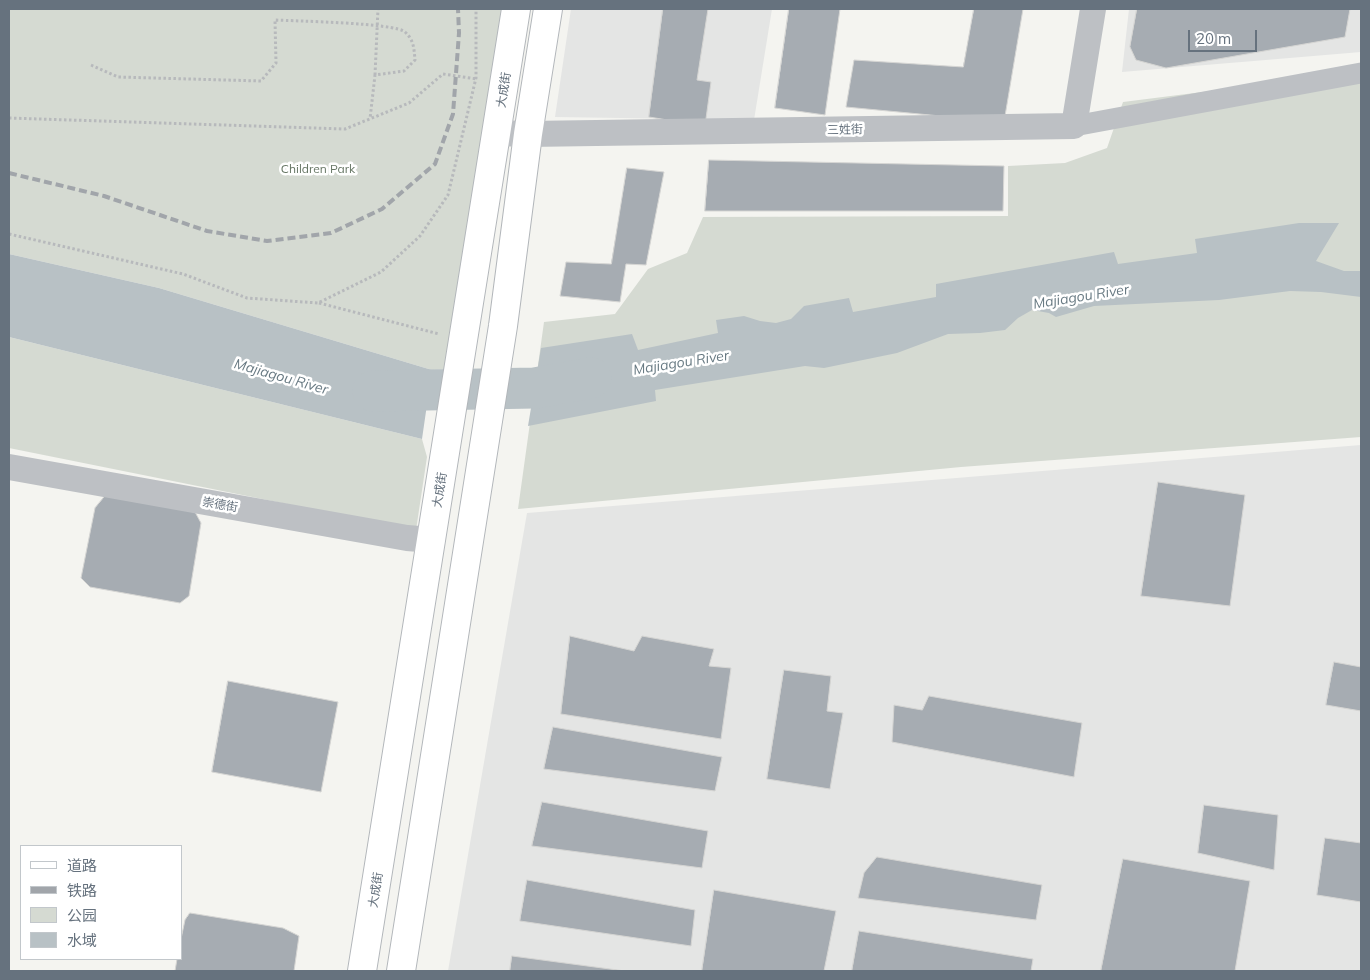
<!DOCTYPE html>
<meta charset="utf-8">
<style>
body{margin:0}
#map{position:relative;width:1370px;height:980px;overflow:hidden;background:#f4f4f0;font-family:Mulish,"Noto Sans SC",sans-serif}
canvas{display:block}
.frame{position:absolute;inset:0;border:10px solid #66727e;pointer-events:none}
.legend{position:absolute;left:20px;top:845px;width:162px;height:115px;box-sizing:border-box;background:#fff;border:1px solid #c2c7cb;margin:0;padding:6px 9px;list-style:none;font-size:15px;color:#66727e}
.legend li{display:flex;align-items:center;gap:10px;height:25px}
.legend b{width:25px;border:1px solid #c2c7cb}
.scale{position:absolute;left:1188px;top:30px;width:69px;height:22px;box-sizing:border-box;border:2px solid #66727e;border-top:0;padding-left:6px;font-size:15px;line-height:18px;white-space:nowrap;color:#66727e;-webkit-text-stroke:4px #fff;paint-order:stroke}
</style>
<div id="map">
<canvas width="1370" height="980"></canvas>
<div class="frame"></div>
<ul class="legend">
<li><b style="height:6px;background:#fff"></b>道路</li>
<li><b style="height:6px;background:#a1a5aa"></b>铁路</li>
<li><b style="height:14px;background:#d5dad2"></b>公园</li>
<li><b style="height:14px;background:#b8c1c5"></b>水域</li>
</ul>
<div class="scale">20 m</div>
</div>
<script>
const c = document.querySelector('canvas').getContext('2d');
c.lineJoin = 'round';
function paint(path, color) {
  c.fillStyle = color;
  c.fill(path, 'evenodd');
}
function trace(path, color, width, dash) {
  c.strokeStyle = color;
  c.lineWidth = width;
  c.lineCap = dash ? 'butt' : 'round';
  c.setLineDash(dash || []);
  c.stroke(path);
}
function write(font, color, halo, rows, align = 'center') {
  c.font = font + ' Mulish,"Noto Sans SC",sans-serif';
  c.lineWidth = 5;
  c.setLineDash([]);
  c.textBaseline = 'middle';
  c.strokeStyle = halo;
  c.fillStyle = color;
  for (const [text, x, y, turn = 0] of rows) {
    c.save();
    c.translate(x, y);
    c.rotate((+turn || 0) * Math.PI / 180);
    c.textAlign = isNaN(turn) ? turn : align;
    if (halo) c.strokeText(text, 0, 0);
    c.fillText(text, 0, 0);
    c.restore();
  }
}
const built = new Path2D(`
 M571,9H772L754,120L555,117Z
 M1129,9H1361V52L1122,72Z
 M1361,445V971H448L527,513Z`);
const green = new Path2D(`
 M9,9H509L449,369L432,370L159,288L9,254Z
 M1361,72V437L961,467L518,509L544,322L615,314L648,269L687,253L703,217L1008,216V166L1065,163L1107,148L1123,102Z
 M9,337L422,439L427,457L416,530L9,448Z`);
const water = new Path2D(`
 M1299,223H1339L1316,261L1344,271H1361V297L1321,292L1290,291L1219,300L1094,306L1056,317L1049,313L1032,310L1018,318L1005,330L980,333L948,334L897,353L824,368L805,366L655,390L656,401L528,426L541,348L632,334L638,350L718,333L716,320L744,316L760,321L776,323L791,319L804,306L849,298L853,312L936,297V284L1114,252L1118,264L1197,253L1195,239Z
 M9,254L159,288L432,370L422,439L9,337Z`);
const river = new Path2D(`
 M373,391L535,388L591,378`);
const building = new Path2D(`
 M663,9H708L697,80L711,82L705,126L649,117Z
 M789,9H840L825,115L775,108Z
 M974,9H1023L1004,122L846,107L854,60L963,67Z
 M1137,9H1350L1345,37L1166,68L1136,60L1130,47Z
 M709,160L1004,166L1003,211H705Z
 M627,168L664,172L646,265L626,264L620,302L560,296L566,262L611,264Z
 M1158,482L1245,495L1230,606L1141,596Z
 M105,496L195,512L201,523L189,596L180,603L90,587L81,578L95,508Z
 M570,636L634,651L642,636L714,649L709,666L731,668L721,739L561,714Z
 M1334,662L1361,667V711L1326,705Z
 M784,670L831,676L827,711L843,713L830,789L767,779Z
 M228,681L338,702L321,792L212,772Z
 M929,696L1082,723L1074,777L892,742L894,705L922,710Z
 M553,727L722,757L715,791L544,769Z
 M542,802L708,831L702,868L532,846Z
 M1204,805L1278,815L1274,870L1198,853Z
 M1325,838L1361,843V902L1317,895Z
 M877,857L1042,885L1036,920L858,898L864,873Z
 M1123,859L1250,881L1235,971H1101Z
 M527,880L695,910L691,946L520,921Z
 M714,890L836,911L824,971H702Z
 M190,913L283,928L299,936L294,971H175L177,959H181V939L185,920Z
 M859,931L1033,959L1031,971H852Z
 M512,956L625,971H510Z`);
const path = new Path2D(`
 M91,65L118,77L261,81L276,63L275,20C295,21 396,23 405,32C414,40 414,49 415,60L404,71L375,75L370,119
 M375,75L378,9
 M9,118L345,129L409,103L443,74L477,79
 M9,234L183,274L247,298L318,303L381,272L420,236L448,195L476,78V9
 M319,303L439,334`);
const minor = new Path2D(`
 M1074,126L1361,73`);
const tertiary = new Path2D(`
 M497,133L528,134L1074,126L1093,9
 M9,467L407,538L432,540`);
const secondary = new Path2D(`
 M362,971L516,9
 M401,971L503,326L528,134L548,9`);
const rail = new Path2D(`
 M9,173L104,196L207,231L267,241L331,233L382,209L435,164L453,114L459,33L458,9`);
const streetNames = [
 ["大成街",504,90,-81],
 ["三姓街",845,130,-1],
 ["大成街",440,490,-81],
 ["崇德街",220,505,10],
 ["大成街",376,890,-81]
];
const parkNames = [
 ["Children Park",318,169]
];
const waterNames = [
 ["Majiagou River",1081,297,-9],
 ["Majiagou River",681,363,-9],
 ["Majiagou River",281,377,16]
];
paint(built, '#e4e5e4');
paint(green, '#d5dad2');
paint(water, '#b8c1c5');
trace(river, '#b8c1c5', 41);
paint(building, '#a6acb2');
trace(building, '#d5d5d3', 1);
trace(secondary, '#b2b6ba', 30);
trace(path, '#b7b9bc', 3, [2.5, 2.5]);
trace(minor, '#bdc0c4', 21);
trace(tertiary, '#bdc0c4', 26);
trace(secondary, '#fff', 28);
trace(rail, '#a1a5aa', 4, [8, 4]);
write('12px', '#66727e', '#fff', streetNames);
write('12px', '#667664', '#fff', parkNames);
write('italic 14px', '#677982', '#fff', waterNames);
</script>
